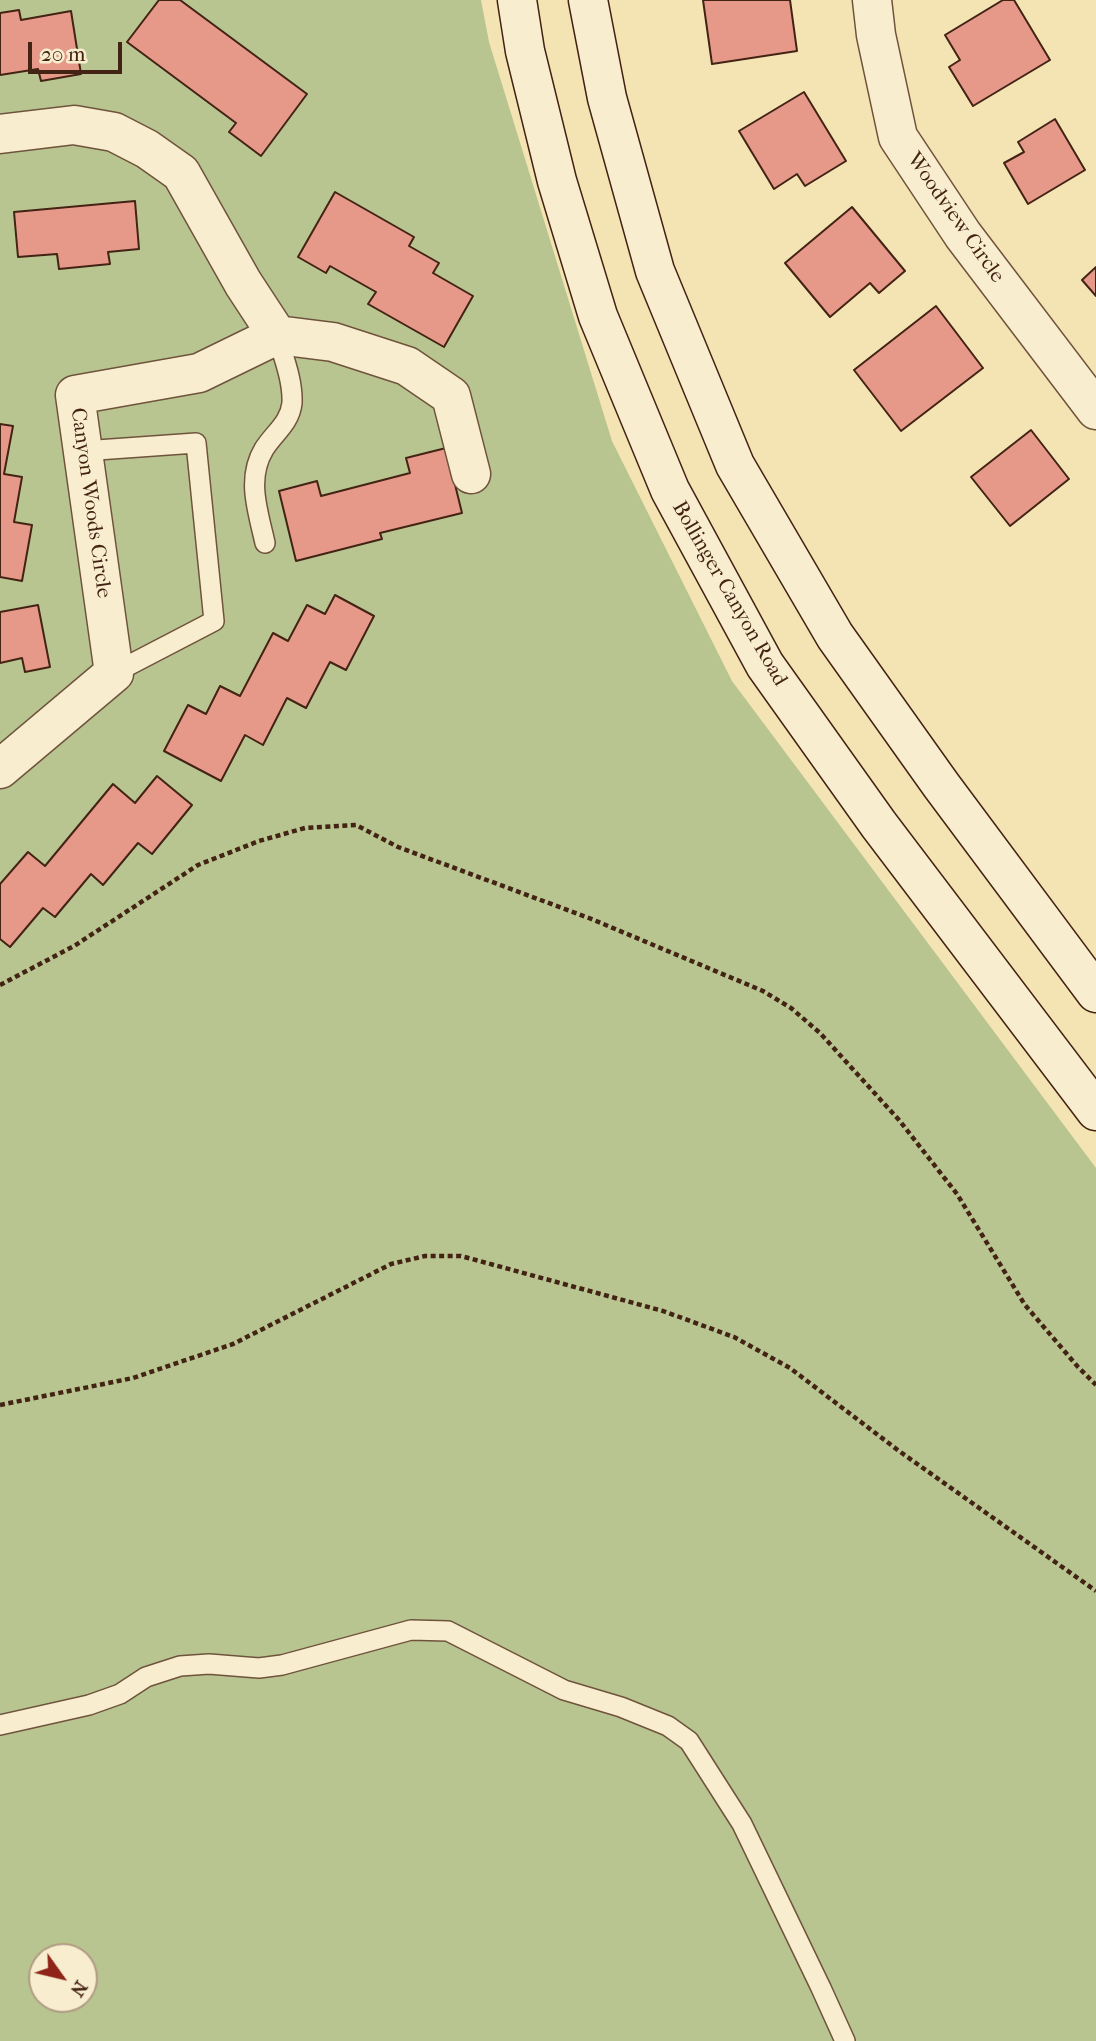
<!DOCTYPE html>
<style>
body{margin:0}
#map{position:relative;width:1096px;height:2041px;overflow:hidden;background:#f4e4b4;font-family:"IM FELL French Canon",serif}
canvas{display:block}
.north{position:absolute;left:28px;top:1943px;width:70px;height:70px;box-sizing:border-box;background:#f8edce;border:2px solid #b09c84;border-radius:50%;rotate:124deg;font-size:19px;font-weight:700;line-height:28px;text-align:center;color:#432314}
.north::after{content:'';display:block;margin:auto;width:24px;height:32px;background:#8f2418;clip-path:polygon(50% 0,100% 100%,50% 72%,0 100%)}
.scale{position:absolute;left:28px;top:42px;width:94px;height:32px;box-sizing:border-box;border:4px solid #432314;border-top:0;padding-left:9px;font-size:21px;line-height:24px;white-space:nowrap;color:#432314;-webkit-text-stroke:5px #f8edce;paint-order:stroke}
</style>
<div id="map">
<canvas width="1096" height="2041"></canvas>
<div class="north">N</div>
<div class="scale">20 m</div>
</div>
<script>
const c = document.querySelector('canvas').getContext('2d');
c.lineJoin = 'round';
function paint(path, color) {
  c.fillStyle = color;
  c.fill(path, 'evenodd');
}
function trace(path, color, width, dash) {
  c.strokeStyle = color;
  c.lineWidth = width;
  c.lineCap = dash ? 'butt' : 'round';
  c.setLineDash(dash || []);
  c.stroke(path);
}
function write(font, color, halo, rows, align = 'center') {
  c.font = font + ' "IM FELL French Canon",serif';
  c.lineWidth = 5;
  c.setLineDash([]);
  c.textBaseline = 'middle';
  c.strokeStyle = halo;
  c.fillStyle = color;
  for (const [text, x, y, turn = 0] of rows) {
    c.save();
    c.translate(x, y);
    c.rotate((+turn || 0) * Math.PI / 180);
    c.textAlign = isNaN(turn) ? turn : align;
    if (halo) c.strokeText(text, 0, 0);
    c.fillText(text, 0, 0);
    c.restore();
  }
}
const green = new Path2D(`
 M0,0H481L489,42L612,441L732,681L1096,1168V2041H0ZM42,1957H84V1999H42Z`);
const building = new Path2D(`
 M159,0H180L307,94L261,156L229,132L236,123L127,42Z
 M703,0H790L797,51L712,64Z
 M1003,0H1014L1050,60L973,106L949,67L960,60L945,35Z
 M19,10L21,20L71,11L81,74L41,81L38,69L0,75V13Z
 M804,92L846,161L805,186L797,174L774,189L739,131Z
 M1055,119L1085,170L1028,204L1004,163L1024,152L1018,142Z
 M335,192L414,237L409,246L439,263L433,273L473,296L444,347L368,304L376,292L330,266L326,273L298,257Z
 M135,201L139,249L108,252L110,264L59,269L57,254L18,257L14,212Z
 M852,207L905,271L879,293L870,283L830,317L785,263Z
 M1096,267V296L1082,280Z
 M936,306L983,368L901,431L854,370Z
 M0,424L13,426L4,474L22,477L14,522L32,525L22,581L0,577Z
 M1031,430L1069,479L1010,526L971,477Z
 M446,448L462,513L380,533L382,539L296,561L279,491L317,481L321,496L410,473L406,458Z
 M335,595L374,616L346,670L330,662L306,708L287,698L263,745L245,735L221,781L164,751L188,705L206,714L220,686L240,696L273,633L288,641L307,605L325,614Z
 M38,605L50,667L25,672L22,658L0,663V612Z
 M157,776L192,805L152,854L138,843L103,885L91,874L55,917L43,908L10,947L0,939V884L28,852L45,866L113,784L135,803Z`);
const path = new Path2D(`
 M0,985L74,946L198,865L259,841L305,828L356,825L398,847L589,918L763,991L791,1008L820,1033L899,1120L957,1194L1025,1305L1078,1367L1096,1385
 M0,1405L133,1378L233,1344L391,1264L425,1256H461L663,1311L734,1337L790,1368L899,1451L1096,1591`);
const service = new Path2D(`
 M83,451L196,443L214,621L114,673
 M265,543C258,511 246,479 264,449C274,433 290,423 292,403C293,380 283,356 277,335
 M0,1725L89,1705L120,1694L146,1677L180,1666L209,1664L259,1668L282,1665L411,1630L448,1631L564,1690L621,1707L668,1726L689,1741L742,1824L821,1988L845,2041`);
const minor = new Path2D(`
 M872,0L876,35L898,137L963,235L1096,410
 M0,134L74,125L114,132L147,149L181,173L243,283L277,335L333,342L407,366L451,396L471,474
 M0,769L114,673L75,395L199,373L277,335`);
const secondary = new Path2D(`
 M517,0L525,51L557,181L598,316L670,490L765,665L879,825L1096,1111
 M588,0L607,98L655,271L735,465L835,636L941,785L1096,993`);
const streetNames = [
 ["Woodview Circle",955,218,55],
 ["Canyon Woods Circle",90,503,82],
 ["Bollinger Canyon Road",729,594,60]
];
paint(green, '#b8c590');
paint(building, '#e69989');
trace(building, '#432314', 2);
trace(service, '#6f533c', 22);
trace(minor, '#6f533c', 41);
trace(secondary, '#432314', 41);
trace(path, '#432314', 4.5, [5, 3.5]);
trace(service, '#f8edce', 19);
trace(minor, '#f8edce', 38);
trace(secondary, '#f8edce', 38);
write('21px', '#432314', '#f8edce', streetNames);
</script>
